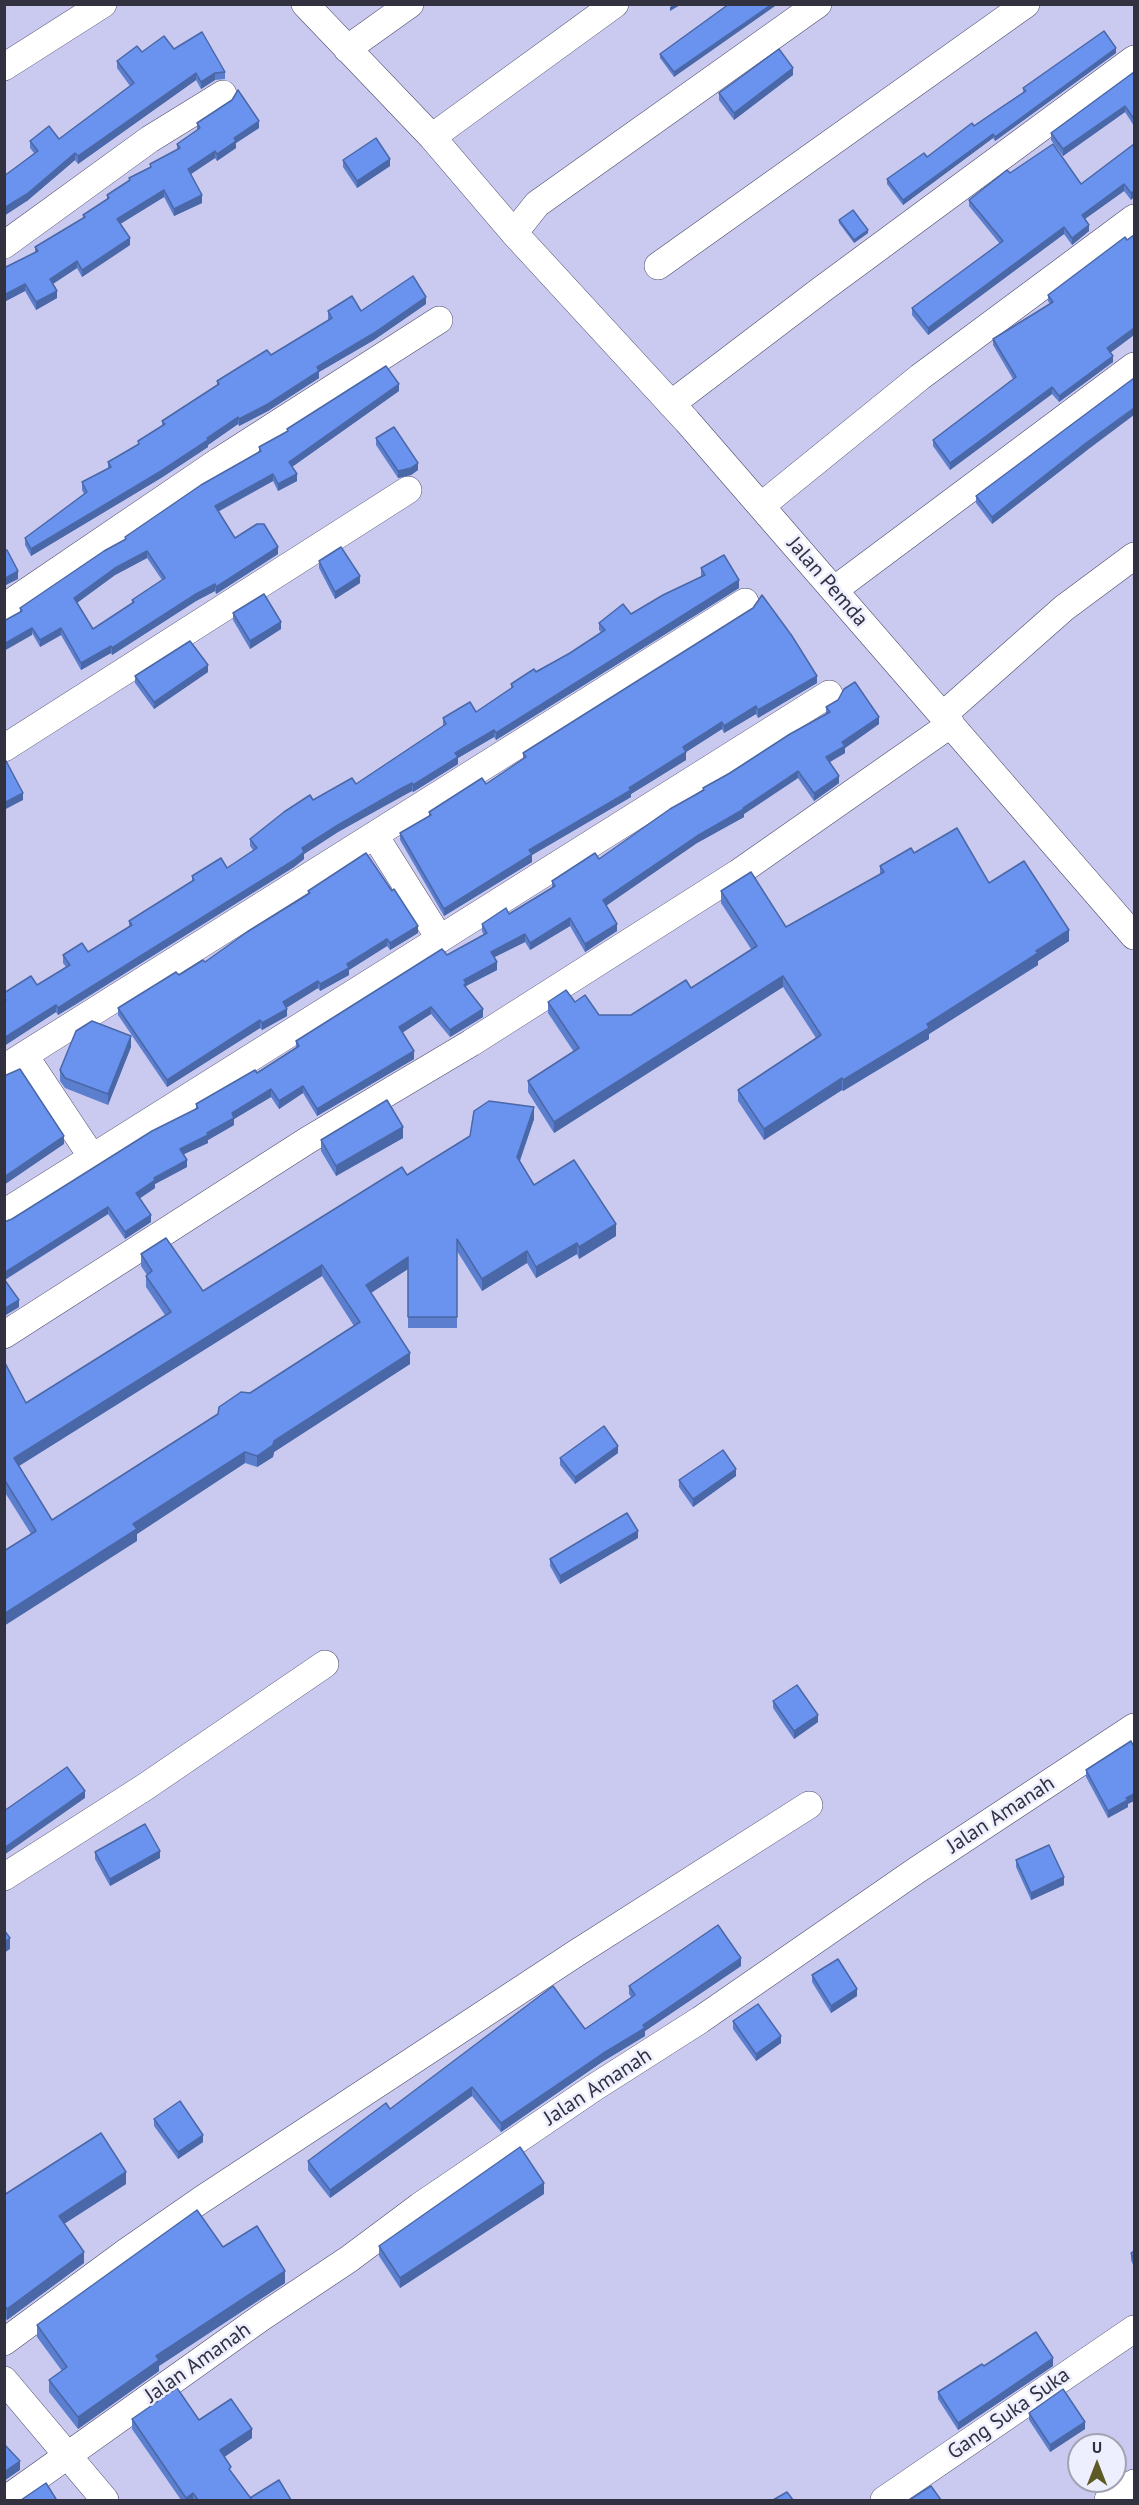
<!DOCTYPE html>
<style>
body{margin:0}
#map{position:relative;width:1139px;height:2505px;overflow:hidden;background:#cacaf1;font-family:"PT Sans",sans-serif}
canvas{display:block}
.frame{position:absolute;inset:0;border:6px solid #313140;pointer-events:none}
.north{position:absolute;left:1067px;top:2433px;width:60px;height:60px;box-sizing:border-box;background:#edeefe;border:2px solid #a2a2b2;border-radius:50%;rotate:0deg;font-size:16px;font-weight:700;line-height:24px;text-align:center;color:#313140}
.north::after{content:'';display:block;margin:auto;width:21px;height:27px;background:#5e5a26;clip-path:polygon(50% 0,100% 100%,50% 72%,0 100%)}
</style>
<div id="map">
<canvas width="1139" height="2505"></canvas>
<div class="frame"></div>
<div class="north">U</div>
</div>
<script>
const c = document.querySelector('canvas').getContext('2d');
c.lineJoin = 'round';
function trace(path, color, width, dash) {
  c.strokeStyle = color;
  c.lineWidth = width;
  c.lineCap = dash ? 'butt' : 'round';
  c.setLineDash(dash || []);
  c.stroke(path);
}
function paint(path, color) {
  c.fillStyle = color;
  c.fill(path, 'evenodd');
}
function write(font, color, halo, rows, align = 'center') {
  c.font = font + ' "PT Sans",sans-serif';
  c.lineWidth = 5;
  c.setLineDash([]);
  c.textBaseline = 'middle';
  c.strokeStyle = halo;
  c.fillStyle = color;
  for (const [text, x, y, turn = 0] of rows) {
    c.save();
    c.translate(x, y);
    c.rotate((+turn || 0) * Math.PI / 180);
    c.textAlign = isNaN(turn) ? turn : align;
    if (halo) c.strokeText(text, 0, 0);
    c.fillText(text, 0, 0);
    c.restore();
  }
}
const minor = new Path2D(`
 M305,4L432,137L514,233L687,421L1134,936
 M347,49L410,4
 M4,67L103,4
 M432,137L615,4
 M514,233L537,204L818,4
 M4,245L150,139L223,94
 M658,266L1026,4
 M671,404L821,290L1134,59
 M761,506L920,377L1134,218
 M834,590L1134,366
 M4,607L219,461L439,320
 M943,715L1064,608L1134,556
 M4,748L408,490
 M375,836L440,939
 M25,1056L92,1157
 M4,1068L745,602
 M4,1213L829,694
 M4,1335L308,1140L471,1043L738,873L951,724
 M4,1877L145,1787L325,1664
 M4,2342L126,2252L201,2200L575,1954L809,1805
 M4,2380L105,2500
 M5,2500L262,2317L349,2259L420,2206L595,2087L700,2020L917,1870L1134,1727
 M884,2500L1134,2329
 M1108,2500L1134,2483`);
const wall = new Path2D(`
 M729,4L674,77L660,58V54Z
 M174,49L225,72V79L215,80L201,89L196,80L78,164L75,160L27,201L13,170L34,153L30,148V141L59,139L130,86L117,68V61L142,52Z
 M1116,53L995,141L993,138L903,205L887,184V179L927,157L1023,92V88Z
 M1134,72V126L1125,112L1063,156L1051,140V133Z
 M793,75L734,120L719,100V93Z
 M197,123L259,128L236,143V148L217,161L215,158L191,174L202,203L174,216L164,197L120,224L130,245L82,277L77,268L52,284L57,298L36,310L25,291L4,302L35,252V247L83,218V215L107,199V195L129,181V178L150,167V164L177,150V144L197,130Z
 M1134,144L1131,200L1124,191L1085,219L1089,231L1072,245L1064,234L928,335L912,315V308L1000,244L969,206V200L1010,173L1081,184Z
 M343,160L390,166L357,188L343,167Z
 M839,220L868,233L854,243L839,223Z
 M1134,235V335L1110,353L1113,362L1059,402L1052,394L950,470L933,446V440L1013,379L993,345V339L1050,304L1048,301V295Z
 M426,304L374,340L319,372V378L268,411L239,426L238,424L208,445V447L161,478L31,556L25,545V538L84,494L82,490V482L108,468V462L138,444V441L162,426V421L217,385V381L271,355L328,320V311H361Z
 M399,391L292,467L297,481L278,491L273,481L218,512L235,538L278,554L216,594L215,591L196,601L112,655L111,653L81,670L61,635L40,647L20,612V608L125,540V537L259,452V447L287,432V429ZM147,558L162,580L132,600V604L93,629L77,603L115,575Z
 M376,438L418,470L411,475L398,478L376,445Z
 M1086,451L992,524L976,503V496Z
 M319,561L360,583L335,599L319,568Z
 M701,568L739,588L496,740L494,737L458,758V764L413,792L412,791L402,795L338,832L304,854V859L294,867L75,1005L58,1015L56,1012L4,1046V993L37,985L66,967L63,963V955L88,952L129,927V921L192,882V876L227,868L253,850L250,846V839L313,800L356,784L443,726V718L476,712L511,688V684L570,653L602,633L599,630V623L631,614L702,577L701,576Z
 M233,613L281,629L250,649L233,620Z
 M208,672L154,709L135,683V676Z
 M817,683L758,718L756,714L724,733L722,729L686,752V760L631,794V797L532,855V862L444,916L400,840V833L429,816V812L486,784L523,759V753Z
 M826,707L879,724L845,748V753L830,762L839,783L814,801L798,778L744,814V817L697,843L606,905L617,931L585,952L570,926L530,950L525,942L494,957L497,970L466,986V988L483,1017L450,1037L431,1014L402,1032L414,1059L317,1116L303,1093L279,1109L271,1097L234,1119V1125L208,1140V1143L184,1154L187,1167L155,1184V1188L140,1198L151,1222L125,1239L108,1214L5,1280L19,1307L4,1316V1222L12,1219L196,1109V1104L257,1073L296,1048V1041L484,935L482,931V924L509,914L552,888V881L599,859L703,791V788L730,773L826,714Z
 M914,853L989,883L1069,941L1038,961V965L929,1034V1039L843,1091L842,1090L764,1140L738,1101V1090L816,1038L783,987L554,1133L528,1092V1081L574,1052L548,1013V1002H575L599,1015H631L691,988L751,949L721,903V891L786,927L880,874V866Z
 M308,891L418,933L390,950L387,946L349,970V975L320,991L318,988L286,1008L287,1016L262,1030L260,1028L167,1087L118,1015V1008L179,975L205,962L308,894Z
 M131,1047L108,1105L65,1088L60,1081V1070Z
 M534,1119L520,1161L534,1185L616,1236L579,1259L577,1254L536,1278L527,1263L482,1291L457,1251V1328H408V1269L371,1293L410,1364L274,1452L273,1457L257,1467L245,1463L137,1534V1541L31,1534L4,1491V1361L26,1403L165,1315L146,1287V1276L147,1275L141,1266V1254L203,1291L407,1175ZM322,1276L354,1326L52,1520L19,1466Z
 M403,1138L336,1176L321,1151V1140Z
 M618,1453L575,1484L560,1465V1458Z
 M736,1476L693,1507L679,1487V1480Z
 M638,1538L560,1584L550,1566V1559Z
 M773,1701L818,1722L794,1739L773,1708Z
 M1086,1770L1128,1804V1807L1108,1818L1086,1777Z
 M95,1852L160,1858L110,1886L95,1859Z
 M1016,1860L1064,1885L1031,1900L1016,1867Z
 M741,1966L645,2031V2036L602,2062L501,2132L472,2096L330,2198L308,2170V2161L390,2109L585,2029L631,1997L629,1994V1986Z
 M812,1975L857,1996L831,2013L812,1982Z
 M733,2021L781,2043L756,2061L733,2029Z
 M154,2119L203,2142L178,2159L154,2126Z
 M126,2184L64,2224L84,2263L7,2320L4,2316V2195Z
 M544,2194L400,2288L379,2256V2246Z
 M223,2247L285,2283L159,2366V2371L78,2429L49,2392V2380L62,2371L37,2337V2325Z
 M1134,2251V2267L1131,2260V2253Z
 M984,2366H1053L958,2430L938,2399V2392Z
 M1029,2413L1085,2429L1050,2452L1029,2420Z
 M132,2419L199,2420L252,2438L224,2457L231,2473L250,2498L291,2500H181L132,2429Z`);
const shadedWall = new Path2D(`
 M675,4H682L670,11V7Z
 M772,4H778L674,77V72Z
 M1116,48V53L995,141V137Z
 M793,68V75L734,120V113Z
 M196,73V80L78,164V156Z
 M215,73V80L201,89V82Z
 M1125,106V112L1063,156V149Z
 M259,121V128L236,143V148L217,161V154L234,138Z
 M993,134V138L903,205V200Z
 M215,151V158L188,176V169Z
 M75,153V160L27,201L4,216V208Z
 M390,159V166L357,188V181Z
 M1124,184V191L1082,221V215Z
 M164,190V197L117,226V219Z
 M1134,191V197L1131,200V193Z
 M202,195V203L174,216V209Z
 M1089,225V231L1072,245V238Z
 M1064,227V234L928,335V328Z
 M868,230V233L854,243V240Z
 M130,238V245L82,277V270Z
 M77,261V268L50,286V279Z
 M25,284V291L4,302V295Z
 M57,291V298L36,310V302Z
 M426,297V304L374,340L319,372V378L268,411L239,426V419L317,367Z
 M1134,328V335L1107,355V348Z
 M1113,356V362L1059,402V396Z
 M399,384V391L289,469V462Z
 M1052,387V394L950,470V463Z
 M1134,408V415L1086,451L992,524V517L1086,443Z
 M238,417V424L208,445V447L161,478L31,556V549L207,438Z
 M418,463V470L411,475L398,478V471Z
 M273,474V481L215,513V506Z
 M297,474V481L278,491V484Z
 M278,547V554L216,594V587Z
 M147,551V558L115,575L74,605V598L115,568Z
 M18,571V579L4,586V579Z
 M360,576V583L335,599V592Z
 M739,580V588L496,740V733Z
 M215,584V591L196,601L112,655V648L196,594Z
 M281,622V629L250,649V641Z
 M32,628V635L4,651V644Z
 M61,628V635L40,647V640Z
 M111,646V653L81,670V663Z
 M208,665V672L154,709V702Z
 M817,676V683L758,718V710Z
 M756,706V714L724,733V726Z
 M879,717V724L845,748V753L826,764V757L842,742Z
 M722,722V729L683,754V747Z
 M494,730V737L458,758V764L413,792V785L455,753Z
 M686,752V760L631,794V797L532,855V862L444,916V909L529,850Z
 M798,771V778L744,814V817L697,843L603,908V900L697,836L743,808Z
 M839,776V783L814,801V793Z
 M412,783V791L338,832L304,854V859L294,867L58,1015V1008L338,825Z
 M23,793V800L4,810V803Z
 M570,918V926L530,950V943Z
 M617,924V931L585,952V944Z
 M418,926V933L390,950V943Z
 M1069,930V941L1038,961V965L929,1034V1039L843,1091V1080Z
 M525,934V942L491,959V952Z
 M387,939V946L349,970V975L320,991V984L347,964Z
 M497,962V970L466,986V990L464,992V980Z
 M783,976V987L554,1133V1122Z
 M318,981V988L283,1010V1002Z
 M56,1005V1012L4,1046V1038Z
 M431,1007V1014L399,1035V1027Z
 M287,1009V1016L262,1030V1023Z
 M483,1009V1017L450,1037V1030Z
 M260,1020V1028L167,1087V1080Z
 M131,1036V1047L108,1105V1094Z
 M414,1051V1059L317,1116V1109Z
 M842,1078V1090L764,1140V1129Z
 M303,1086V1093L279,1109V1101Z
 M271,1089V1097L234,1119V1125L208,1140V1143L180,1156V1149L207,1133L232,1113Z
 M534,1107V1119L517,1168V1157Z
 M403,1127V1138L336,1176V1166Z
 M64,1136V1144L4,1185V1177Z
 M187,1160V1167L155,1184V1188L136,1201V1193L154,1178Z
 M108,1207V1214L4,1280V1273Z
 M151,1215V1222L125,1239V1232Z
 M616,1224V1236L579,1259V1247Z
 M577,1243V1254L536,1278V1267Z
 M527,1251V1263L482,1291V1279Z
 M408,1257V1269L366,1296V1285Z
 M322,1265V1276L14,1469V1458Z
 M19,1300V1307L4,1316V1309Z
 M410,1353V1364L274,1452L273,1457L257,1467V1456L274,1441Z
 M618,1446V1453L575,1484V1477Z
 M245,1452V1463L137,1534V1541L4,1626V1614L133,1524Z
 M736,1469V1476L693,1507V1499Z
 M638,1531V1538L560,1584V1576Z
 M818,1715V1722L794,1739V1731Z
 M85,1791V1798L4,1855V1848Z
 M1134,1794V1801L1128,1804V1807L1108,1818V1811L1126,1798Z
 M160,1851V1858L110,1886V1879Z
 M1064,1877V1885L1031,1900V1893Z
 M10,1938V1949L4,1953V1942Z
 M741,1958V1966L645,2031V2036L602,2062L501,2132V2123Z
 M857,1989V1996L831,2013V2006Z
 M781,2036V2043L756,2061V2054Z
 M472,2087V2096L330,2198V2190Z
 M203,2135V2142L178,2159V2152Z
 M126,2172V2184L59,2227V2216Z
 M544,2183V2194L400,2288V2278Z
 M84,2252V2263L7,2320V2309Z
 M285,2271V2283L159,2366V2371L78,2429V2417L156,2356Z
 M1053,2358V2366L958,2430V2423Z
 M1085,2422V2429L1050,2452V2445Z
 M252,2429V2438L220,2460V2450Z
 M20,2461V2470L4,2481V2472Z
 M193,2493V2500H186V2498Z`);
const building = new Path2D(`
 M729,4H772L674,72L660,54Z
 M1104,31L1116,48L995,137L993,134L903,200L887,179L924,153L927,157L972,123L974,126L999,109L1026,91L1023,88Z
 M202,32L225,72L215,73L201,82L196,73L78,156L75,153L27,194L4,208V176L38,151L30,141L49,126L59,139L134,83L117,61L137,46L142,52L164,36L174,49Z
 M779,49L793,68L734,113L719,93Z
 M1134,72V119L1125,106L1063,149L1051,133Z
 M238,90L259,121L234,138L236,141L217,154L215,151L188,169L202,195L174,209L164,190L117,219L130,238L82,270L77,261L50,279L57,291L36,302L25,284L4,295V268L38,251L35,247L85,217L83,215L109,198L107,195L130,180L129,178L151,167L150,164L180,148L177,144L200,128L197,123L232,100Z
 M376,138L390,159L357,181L343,160Z
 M1053,144L1081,184L1134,144V191L1131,193L1124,184L1082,215L1089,225L1072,238L1064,227L928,328L912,308L1003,241L969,200L1007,170L1010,173Z
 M853,210L868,230L854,240L839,220Z
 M1134,235V328L1107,348L1113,356L1059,396L1052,387L950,463L933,440L1016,377L993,339L1053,302L1048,295L1125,237L1127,240Z
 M413,276L426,297L374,333L317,367L319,371L268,404L239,419L238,417L207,438L208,440L161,471L31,549L25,538L87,492L82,482L111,467L108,462L139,444L138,441L165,424L162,421L219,384L217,381L267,350L271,355L332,318L328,311L352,296L361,311Z
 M386,366L399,384L289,462L297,474L278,484L273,474L215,506L235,538L257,524H264L278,547L216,587L215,584L196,594L112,648L111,646L81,663L61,628L40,640L32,628L4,644V621L22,611L20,608L104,551L126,539L125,537L201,485L261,451L259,447L288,431L287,429ZM147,551L165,578L132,600L134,602L93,629L74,598L115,568Z
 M1134,378V408L1086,443L992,517L976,496Z
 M394,427L418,463L411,468L398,471L376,438Z
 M341,547L360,576L335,592L319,561Z
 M7,550L18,571L4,579V551Z
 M724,555L739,580L496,733L494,730L455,753L458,757L413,785L412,783L402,788L338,825L302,848L304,852L294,860L75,997L58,1008L56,1005L4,1038V1000H6L4,998V993L31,976L37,985L70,965L63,955L82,943L88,952L132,925L129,921L194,880L192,876L221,858L227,868L257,848L250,839L284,812L310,795L313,800L352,778L356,784L446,724L443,718L470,702L476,712L513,687L511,684L534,669L536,672L570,653L605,630L599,623L623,604L631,614L663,595L705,575L701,568Z
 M264,594L281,622L250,641L233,613Z
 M762,595L792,636L817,676L758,710L756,706L724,726L722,722L683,747L686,752L629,788L631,790L529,850L532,854L444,909L400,833L431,815L429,812L482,778L486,784L526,757L523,753L753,608Z
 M190,641L208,665L154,702L135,676Z
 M855,682L879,717L842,742L845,746L826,757L839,776L814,793L798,771L743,808L744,809L697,836L603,900L617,924L585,944L570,918L530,943L525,934L491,952L497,962L464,980L466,983L464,985L483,1009L450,1030L431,1007L399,1027L414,1051L317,1109L303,1086L279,1101L271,1089L232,1113L234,1118L207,1133L208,1135L180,1149L187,1160L154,1178L155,1180L136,1193L151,1215L125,1232L108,1207L4,1273V1222L12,1219L152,1131L198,1108L196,1104L255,1070L257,1073L299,1046L296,1041L442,949L447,955L487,933L482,924L506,908L509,914L555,886L552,881L595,853L599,859L670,809L704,790L703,788L730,773L790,734L830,712L826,707L838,700L844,689Z
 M5,759L23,793L4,803V760Z
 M957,828L989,883L1024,861L1069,930L1036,951L1038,953L927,1024L929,1028L843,1080L842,1078L764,1129L738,1090L821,1035L783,976L554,1122L528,1081L579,1048L548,1002L566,990L575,1002L585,995L599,1015H631L686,980L691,988L757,946L721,891L751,872L786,927L884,872L880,866L911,848L914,853Z
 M366,853L392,891L394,889L418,926L390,943L387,939L347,964L349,968L320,984L318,981L283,1002L287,1009L262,1023L260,1020L167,1080L118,1008L176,972L179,975L203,960L205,962L247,932L310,893L308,891Z
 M92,1021L131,1036L108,1094L65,1078L60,1070L76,1031Z
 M20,1069L64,1136L4,1177V1076Z
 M387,1100L403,1127L336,1166L321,1140Z
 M489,1101L534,1107L517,1157L534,1185L574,1160L616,1224L579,1247L577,1243L536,1267L527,1251L482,1279L457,1239V1317H408V1257L366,1285L410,1353L274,1441L273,1445L257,1456L245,1452L133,1524L137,1529L4,1614V1551L36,1531L4,1479V1361L26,1403L171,1312L146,1276L152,1271L141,1254L166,1238L203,1291L402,1167L407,1175L470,1136L474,1111ZM322,1265L360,1322L250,1393L241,1392L219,1407L218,1414L52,1520L14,1458Z
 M4,1279L19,1300L4,1309Z
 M604,1426L618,1446L575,1477L560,1458Z
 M723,1450L736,1469L693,1499L679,1480Z
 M627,1513L638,1531L560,1576L550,1559Z
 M797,1685L818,1715L794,1731L773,1701Z
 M1131,1741L1134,1747V1794L1126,1798L1128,1800L1108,1811L1086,1770Z
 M67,1767L85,1791L4,1848V1811Z
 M145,1824L160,1851L110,1879L95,1852Z
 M1049,1845L1064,1877L1031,1893L1016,1860Z
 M718,1925L741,1958L643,2025L645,2028L602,2054L501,2123L472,2087L330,2190L308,2161L386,2103L390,2109L553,1986L585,2029L635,1995L629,1986Z
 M4,1930L10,1938L4,1942Z
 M838,1959L857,1989L831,2006L812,1975Z
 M758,2004L781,2036L756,2054L733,2021Z
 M180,2101L203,2135L178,2152L154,2119Z
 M101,2133L126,2172L59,2216L84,2252L7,2309L4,2305V2195Z
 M520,2147L544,2183L400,2278L379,2246Z
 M197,2210L223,2247L257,2226L285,2271L156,2356L159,2360L78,2417L49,2380L67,2367L37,2325Z
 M1134,2251V2260L1131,2253Z
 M1036,2332L1053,2358L958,2423L938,2392L982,2364L984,2366Z
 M177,2388L199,2420L231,2399L252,2429L220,2450L231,2467L229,2469L252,2500H198L193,2493L186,2498L132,2419Z
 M1063,2389L1085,2422L1050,2445L1029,2413Z
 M4,2444L20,2461L4,2472Z
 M279,2480L291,2500H252L250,2498Z
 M46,2483L56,2499L54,2500H21Z
 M931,2486L941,2500H909Z
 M787,2492L793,2500H773Z`);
const streetNames = [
 ["Jalan Pemda",827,582,49],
 ["Jalan Amanah",1001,1815,-33],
 ["Jalan Amanah",598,2087,-33],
 ["Jalan Amanah",198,2363,-35],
 ["Gang Suka Suka",1009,2414,-35]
];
trace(minor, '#4b4a6b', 28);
trace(minor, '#fff', 27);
paint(wall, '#5b7ece');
paint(shadedWall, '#4a67a7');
paint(building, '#6a93ef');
trace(building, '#4a67a7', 1.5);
write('21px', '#313140', '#edeefe', streetNames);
</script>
